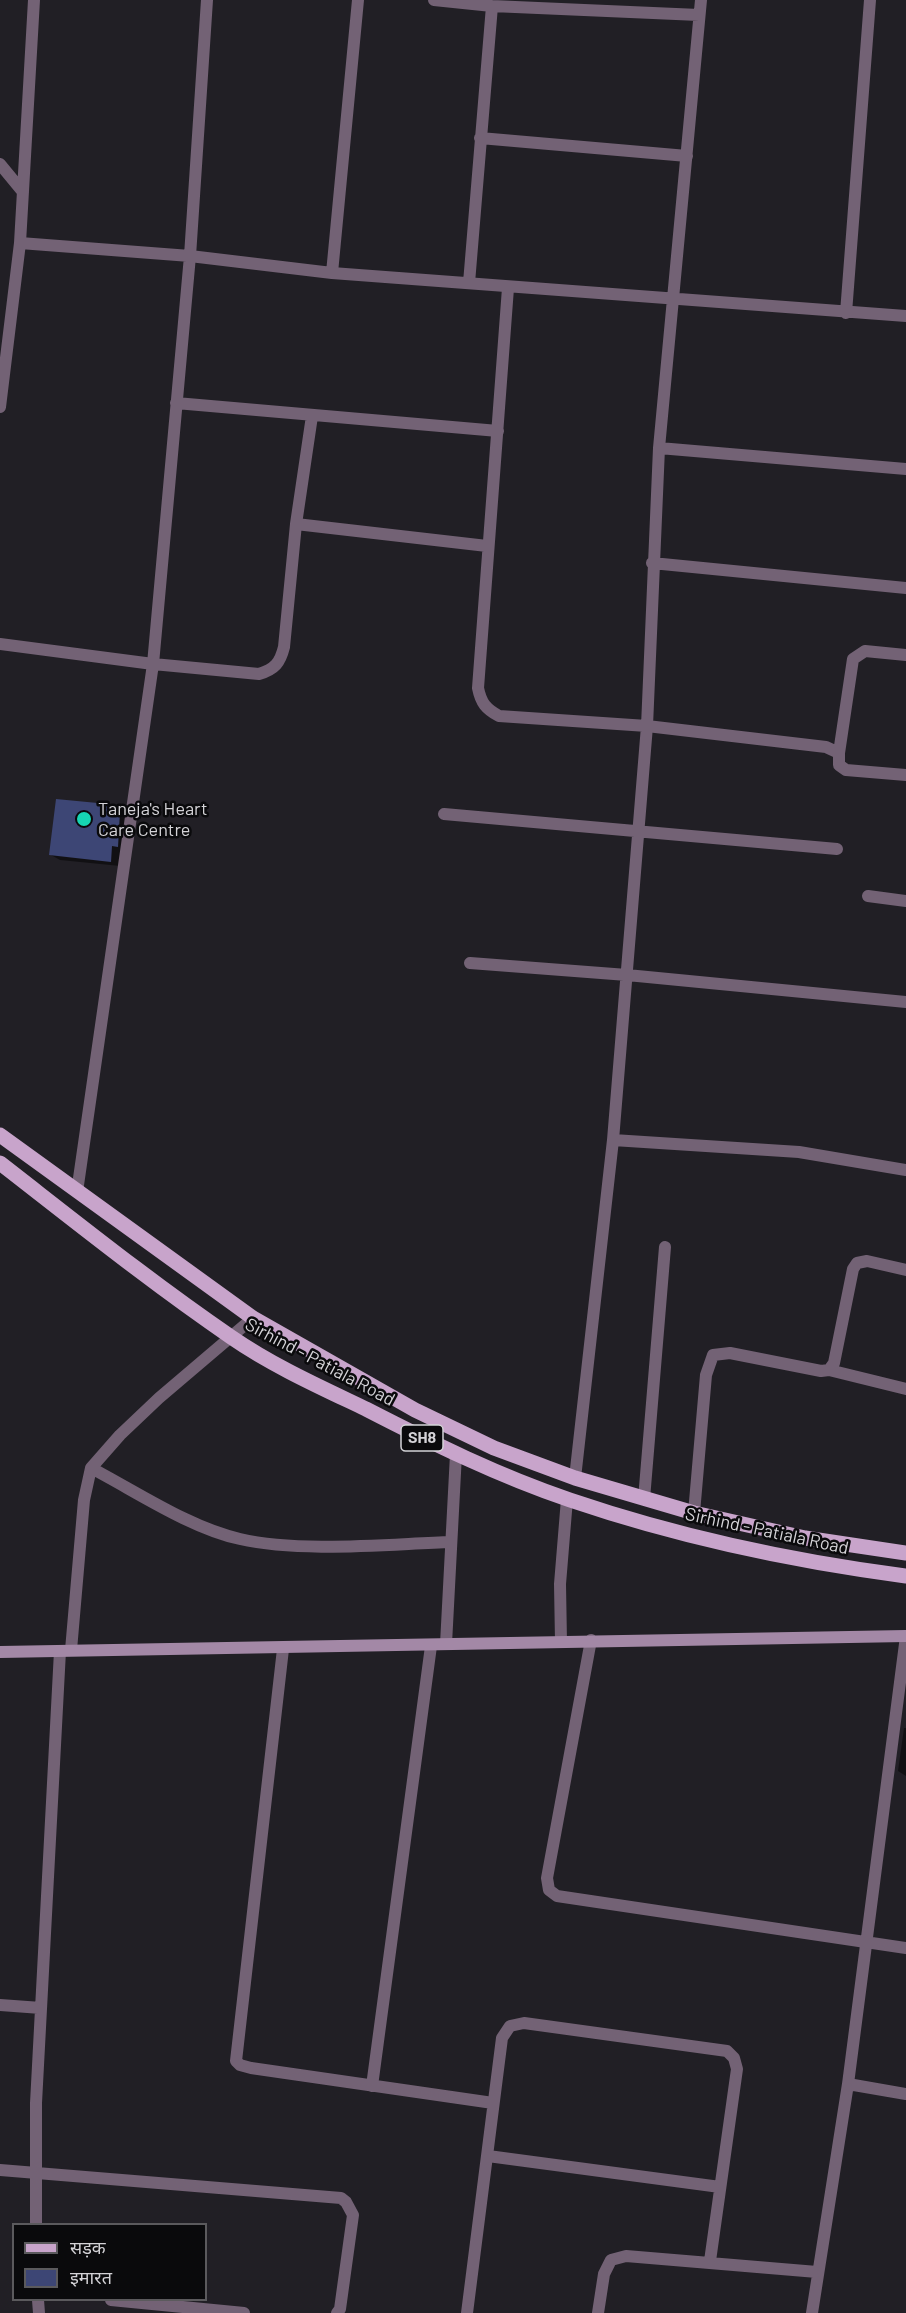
<!DOCTYPE html>
<meta charset="utf-8">
<style>
body{margin:0}
#map{position:relative;width:906px;height:2313px;overflow:hidden;background:#211f25;font-family:Barlow,"Noto Sans Devanagari",sans-serif}
canvas{display:block}
.legend{position:absolute;left:12px;top:2223px;width:195px;height:78px;box-sizing:border-box;background:#0a0a0c;border:2px solid #5b5a5d;margin:0;padding:8px 10px;list-style:none;font-size:18px;color:#d4d3d7}
.legend li{display:flex;align-items:center;gap:12px;height:30px}
.legend b{width:30px;border:2px solid #5b5a5d}
</style>
<div id="map">
<canvas width="906" height="2313"></canvas>
<ul class="legend">
<li><b style="height:8px;background:#c8a4cb"></b>सड़क</li>
<li><b style="height:16px;background:#3d4675"></b>इमारत</li>
</ul>
</div>
<script>
const c = document.querySelector('canvas').getContext('2d');
c.lineJoin = 'round';
function paint(path, color) {
  c.fillStyle = color;
  c.fill(path, 'evenodd');
}
function trace(path, color, width, dash) {
  c.strokeStyle = color;
  c.lineWidth = width;
  c.lineCap = dash ? 'butt' : 'round';
  c.setLineDash(dash || []);
  c.stroke(path);
}
function write(font, color, halo, rows, align = 'center') {
  c.font = font + ' Barlow,sans-serif';
  c.lineWidth = 5;
  c.setLineDash([]);
  c.textBaseline = 'middle';
  c.strokeStyle = halo;
  c.fillStyle = color;
  for (const [text, x, y, turn = 0] of rows) {
    c.save();
    c.translate(x, y);
    c.rotate((+turn || 0) * Math.PI / 180);
    c.textAlign = isNaN(turn) ? turn : align;
    if (halo) c.strokeText(text, 0, 0);
    c.fillText(text, 0, 0);
    c.restore();
  }
}
const shadow = new Path2D(`
 M107,805L129,819L120,866L60,860L51,855Z
 M904,1728H906V1776L898,1771Z`);
const building = new Path2D(`
 M56,799L108,804L107,811L120,812L118,847L112,846L111,862L49,855Z`);
const street = new Path2D(`
 M434,0L492,6L699,15
 M480,138L687,156
 M0,164L23,192
 M20,243L190,256L332,273L906,316
 M332,273L358,0
 M469,283L492,6
 M508,288L478,688C481,703 486,709 499,716L647,726L826,747L839,753V765L846,770L906,775
 M846,313L870,0
 M176,403L498,431
 M0,407L20,243L34,0
 M659,448L906,469
 M296,524L487,546
 M652,563L906,588
 M0,644L153,664L259,674C275,669 280,663 284,647L296,524L312,416
 M839,753L853,659L865,651L906,655
 M444,814L837,849
 M868,896L906,901
 M470,963L627,975L906,1002
 M613,1140L799,1152L906,1170
 M77,1192L153,664L190,256L207,0
 M829,1370L834,1363L853,1269L857,1263L867,1261L906,1270
 M91,1468C137,1492 190,1528 240,1539C301,1553 388,1544 451,1542
 M575,1478L613,1140L647,726L659,448L701,0
 M644,1499L665,1247
 M694,1513L706,1375L713,1355L730,1353L821,1371L829,1370L906,1389
 M591,1640L547,1878L549,1890L557,1896L906,1948
 M561,1642L560,1584L567,1499
 M446,1644L456,1454
 M283,1649L236,2061L240,2065L251,2068L493,2103
 M71,1650L84,1500L91,1468L120,1435L159,1398L253,1318
 M0,2005L41,2008
 M848,2084L906,2094
 M372,2086L431,1646
 M488,2156L720,2187
 M0,2170L341,2198L346,2202L353,2215L340,2309L337,2313
 M36,2224V2103L60,1651
 M38,2300L39,2313
 M111,2300L244,2313
 M467,2313L502,2038L510,2026L524,2023L727,2051L734,2058L737,2069L710,2261
 M598,2313L604,2274L611,2260L626,2256L817,2272
 M812,2313L848,2084L906,1636`);
const secondary = new Path2D(`
 M0,1652L906,1636`);
const primary = new Path2D(`
 M0,1135L253,1318L415,1410L494,1448L575,1478L694,1513L805,1538L906,1553
 M0,1163C76,1222 152,1283 231,1337C273,1366 320,1387 366,1409C432,1443 499,1476 570,1500C679,1537 791,1561 906,1576`);
const markers = [
 [84,819,8,"#16d5b3"]
];
const shields = [
 [422,1438,42]
];
const shieldNames = [
 ["SH8",422,1438]
];
const poiNames = [
 ["Taneja's Heart",98,809],
 ["Care Centre",98,830]
];
const streetNames = [
 ["Sirhind - Patiala Road",320,1362,28],
 ["Sirhind - Patiala Road",767,1531,12]
];
paint(shadow, '#0007');
paint(building, '#3d4675');
trace(street, '#736275', 12);
trace(secondary, '#a388a6', 12);
trace(primary, '#c8a4cb', 15);
for (const [x, y, r, color] of markers) {
  const dot = new Path2D();
  dot.arc(x, y, r, 0, 2 * Math.PI);
  c.fillStyle = color;
  c.fill(dot);
  trace(dot, '#0a0a0c', 2);
}
for (const [x, y, w] of shields) {
  const box = new Path2D();
  box.roundRect(x - w / 2, y - 13, w, 26, 4.5);
  c.fillStyle = '#0a0a0c';
  c.fill(box);
  trace(box, '#d4d3d7', 1.5);
}
write('bold 16px', '#d4d3d7', null, shieldNames);
write('18px', '#d4d3d7', '#0a0a0c', poiNames, 'left');
write('18px', '#d4d3d7', '#0a0a0c', streetNames);
</script>
